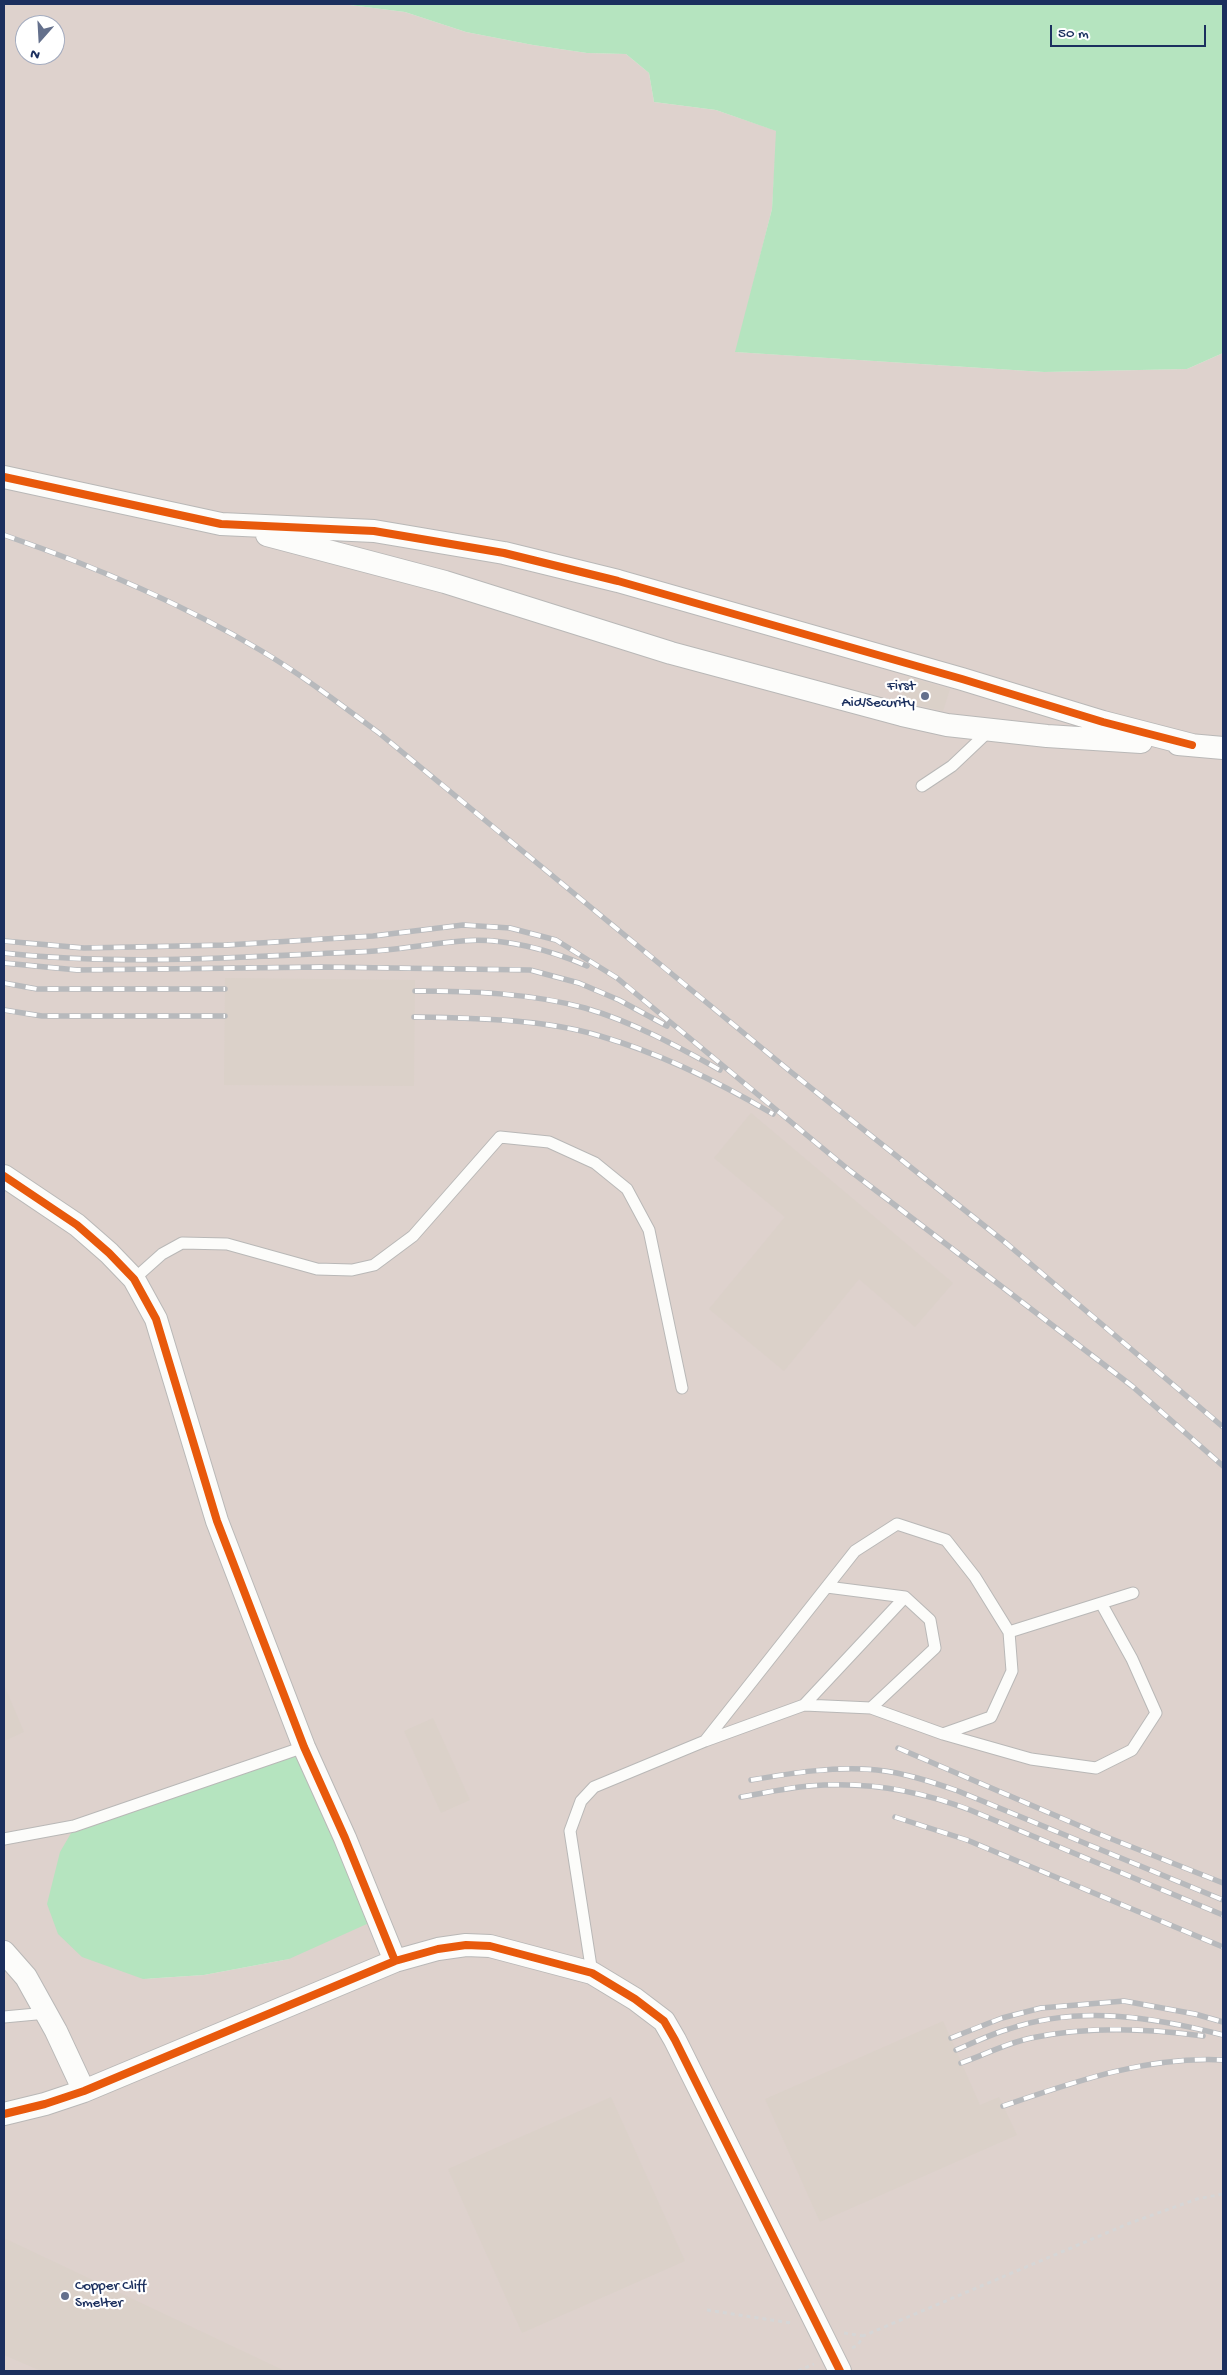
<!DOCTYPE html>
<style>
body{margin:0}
#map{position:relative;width:1227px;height:2375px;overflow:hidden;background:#edeae1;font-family:"Gochi Hand",sans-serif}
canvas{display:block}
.frame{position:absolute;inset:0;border:5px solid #1b2f5e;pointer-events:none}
.north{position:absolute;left:15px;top:15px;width:50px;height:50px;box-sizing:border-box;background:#fff;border:1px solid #a4acbf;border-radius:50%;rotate:199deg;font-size:14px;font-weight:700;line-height:20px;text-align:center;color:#1b2f5e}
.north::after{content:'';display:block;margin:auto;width:18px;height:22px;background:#64708c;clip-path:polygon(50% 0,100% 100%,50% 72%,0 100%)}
.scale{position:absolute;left:1050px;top:25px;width:156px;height:22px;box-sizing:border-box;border:2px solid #1b2f5e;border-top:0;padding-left:6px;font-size:15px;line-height:18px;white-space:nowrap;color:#1b2f5e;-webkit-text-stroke:4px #fff;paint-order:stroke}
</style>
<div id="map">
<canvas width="1227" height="2375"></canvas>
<div class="frame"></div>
<div class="north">N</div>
<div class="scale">50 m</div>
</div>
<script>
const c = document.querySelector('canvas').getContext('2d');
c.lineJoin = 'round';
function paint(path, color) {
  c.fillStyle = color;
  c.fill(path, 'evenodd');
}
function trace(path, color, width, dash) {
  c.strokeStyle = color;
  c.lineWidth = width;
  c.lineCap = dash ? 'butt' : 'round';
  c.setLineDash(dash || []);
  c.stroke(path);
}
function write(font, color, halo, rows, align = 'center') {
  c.font = font + ' "Gochi Hand",sans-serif';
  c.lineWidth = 4.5;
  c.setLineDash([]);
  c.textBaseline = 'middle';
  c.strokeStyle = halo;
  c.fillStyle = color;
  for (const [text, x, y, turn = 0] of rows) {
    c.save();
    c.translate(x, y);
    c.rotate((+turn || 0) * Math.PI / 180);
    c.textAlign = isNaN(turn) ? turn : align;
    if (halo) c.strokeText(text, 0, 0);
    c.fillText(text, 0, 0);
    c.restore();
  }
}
const industrial = new Path2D(`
 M4,4H342L405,12L466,32L533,45L587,53L626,54L649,73L654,102L716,110L777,131L772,209L736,352L1044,372L1187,369L1223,353V2371H4ZM25,25H55V55H25ZM289,1959L204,1975L143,1979Z`);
const green = new Path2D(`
 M342,4H1223V353L1187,369L1044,372L735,352L772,209L776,131L716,110L654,102L649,73L626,54L587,53L533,45L466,32L405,12Z
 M303,1749L378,1919L289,1959L204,1975L143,1979L82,1957L58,1934L47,1904L60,1852L74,1828Z`);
const building = new Path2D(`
 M908,677L950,689L943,711L901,701Z
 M225,978L415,980L414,1086L224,1085Z
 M751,1113L953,1283L915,1327L859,1279L784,1371L709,1309L785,1217L714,1158Z
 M4,1685L24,1732L4,1741Z
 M433,1718L470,1800L441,1813L404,1731Z
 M943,2021L980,2105L999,2097L1017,2135L820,2222L765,2099Z
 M611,2097L685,2261L522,2333L448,2169Z
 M4,2238L285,2371H41L4,2355Z`);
const path = new Path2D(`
 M707,2310L791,2323
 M844,2333L863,2336
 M852,2348L858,2345L863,2336L1130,2223L1197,2199L1223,2194
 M798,2371L814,2364`);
const service = new Path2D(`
 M922,786L952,766L990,730
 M134,1279L162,1254L182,1243L227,1244L317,1269L352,1270L374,1265L413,1236L500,1137L549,1142L595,1163L627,1189L649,1230L682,1388
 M827,1587L905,1597L930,1620L935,1648L871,1708
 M1009,1632L1133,1593
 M804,1705L905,1597
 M943,1734L1031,1759L1096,1768L1132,1750L1156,1713L1132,1659L1101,1603
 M4,1839L74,1826L304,1747
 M592,1973L570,1831L581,1801L594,1787L705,1741L804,1705L871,1708L943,1734L991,1717L1012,1671L1009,1632L975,1577L946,1540L897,1524L855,1551L705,1741
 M4,2017L47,2013`);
const minor = new Path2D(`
 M4,477L221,524L374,531L504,553L618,581L962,679L1103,722L1192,745
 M267,535L445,582L671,653L902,715L947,725L1047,736L1141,742
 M1178,744L1223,748
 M4,1176L77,1225L109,1253L134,1279L156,1319L217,1521L304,1747L345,1838L395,1961
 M4,1952L26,1977L56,2031L84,2091
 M4,2114L45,2104L84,2091L395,1961L438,1949L466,1945L490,1946L592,1973L635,1999L664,2021L675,2040L840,2371`);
const rail = new Path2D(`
 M4,535C91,565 181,603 260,650C302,675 340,704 379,733L791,1072L1006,1243L1223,1427
 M4,941L84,948L227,945L373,936L463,925L510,928L556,940L617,978L849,1170L1132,1386L1223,1466
 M4,953C120,966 239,957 356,952C392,951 426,944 462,941C502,937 551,950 587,966
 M4,963L77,970L322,967L530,970L579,983L619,1000L667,1026
 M4,983L37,989H225
 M415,991C471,991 530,993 585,1008C633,1022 677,1046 720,1070
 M4,1010L42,1016H225
 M414,1017C472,1018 544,1019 600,1036C662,1054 717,1081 773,1114
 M898,1748L1094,1832L1223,1883
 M751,1780C792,1773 834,1766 877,1770C905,1773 932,1782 958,1791L1223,1900
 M741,1797C764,1793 787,1788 809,1786C865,1781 918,1790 970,1810L1223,1915
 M895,1817L967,1840L1223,1947
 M951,2038L1002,2018L1041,2008L1124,2001L1195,2014L1223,2022
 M956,2050C973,2043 991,2034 1009,2029C1080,2005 1153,2017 1223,2035
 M961,2063C984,2055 1007,2043 1031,2038C1088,2026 1145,2028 1203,2036
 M1003,2106C1074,2082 1147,2056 1223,2060`);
const cycleway = new Path2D(`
 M4,477L221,524L374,531L504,553L618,581L962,679L1103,722L1192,745
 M4,1176L77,1225L109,1253L134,1279L156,1319L217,1521L304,1747L345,1838L395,1961
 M4,2114L45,2104L84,2091L395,1961L438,1949L466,1945L490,1946L592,1973L635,1999L664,2021L675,2040L840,2371`);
const markers = [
 [925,696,5,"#64708c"],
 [65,2296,5,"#64708c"]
];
const poiNames = [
 ["First",915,687],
 ["Aid/Security",915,704],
 ["Copper Cliff",75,2287,"left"],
 ["Smelter",75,2304,"left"]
];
paint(industrial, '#ded2cd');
paint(green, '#b5e4bf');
paint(building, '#dbd1c9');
trace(service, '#b9b8b7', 13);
trace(minor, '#b9b8b7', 24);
trace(path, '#d6d6d6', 3, [4, 4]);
trace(service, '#fcfcfa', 11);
trace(minor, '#fcfcfa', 22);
trace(rail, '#b7b9bc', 5.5);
trace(rail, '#fff', 4, [11]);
trace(cycleway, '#e8590c', 8);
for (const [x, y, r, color] of markers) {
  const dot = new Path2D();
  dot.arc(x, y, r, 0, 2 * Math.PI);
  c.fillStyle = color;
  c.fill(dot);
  trace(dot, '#fff', 2);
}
write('15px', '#1b2f5e', '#fff', poiNames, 'right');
</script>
